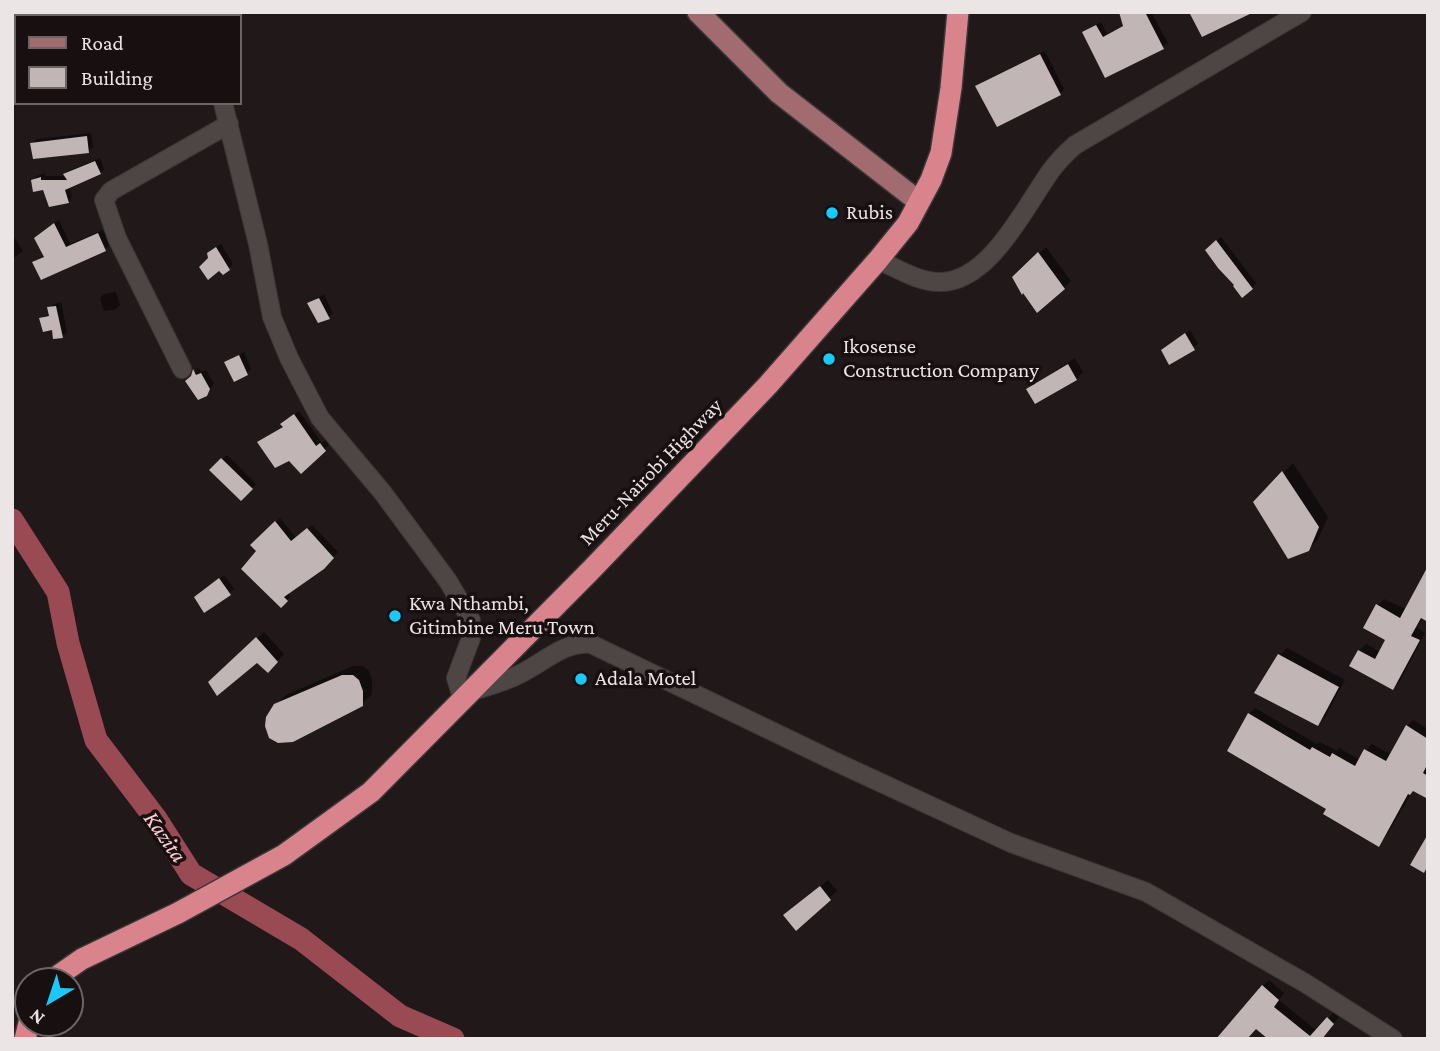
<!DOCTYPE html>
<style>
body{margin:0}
#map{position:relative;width:1440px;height:1051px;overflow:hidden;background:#201819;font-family:"Crimson Pro",serif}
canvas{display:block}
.frame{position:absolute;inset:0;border:14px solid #ebe5e6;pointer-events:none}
.legend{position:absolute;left:14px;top:14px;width:228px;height:91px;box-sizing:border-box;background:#170f10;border:2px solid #6c6566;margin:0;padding:9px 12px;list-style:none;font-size:21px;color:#ebe5e6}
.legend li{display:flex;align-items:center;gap:14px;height:35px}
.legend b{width:35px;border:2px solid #6c6566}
.north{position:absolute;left:14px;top:967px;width:70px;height:70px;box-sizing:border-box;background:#170f10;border:2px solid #6c6566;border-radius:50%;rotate:219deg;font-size:19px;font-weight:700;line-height:28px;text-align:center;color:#ebe5e6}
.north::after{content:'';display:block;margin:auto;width:24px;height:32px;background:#18cafc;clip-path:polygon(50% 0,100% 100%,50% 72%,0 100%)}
</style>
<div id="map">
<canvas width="1440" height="1051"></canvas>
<div class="frame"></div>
<ul class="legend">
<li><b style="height:9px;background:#a16b70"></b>Road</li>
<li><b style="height:19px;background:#c1b5b6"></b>Building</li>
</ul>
<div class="north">N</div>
</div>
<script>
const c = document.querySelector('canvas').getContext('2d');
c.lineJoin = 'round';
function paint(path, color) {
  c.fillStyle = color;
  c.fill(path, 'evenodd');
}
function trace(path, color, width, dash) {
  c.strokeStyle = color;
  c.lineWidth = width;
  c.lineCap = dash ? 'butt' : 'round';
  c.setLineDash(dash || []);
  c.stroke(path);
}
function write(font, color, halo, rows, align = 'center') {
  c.font = font + ' "Crimson Pro",serif';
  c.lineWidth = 7;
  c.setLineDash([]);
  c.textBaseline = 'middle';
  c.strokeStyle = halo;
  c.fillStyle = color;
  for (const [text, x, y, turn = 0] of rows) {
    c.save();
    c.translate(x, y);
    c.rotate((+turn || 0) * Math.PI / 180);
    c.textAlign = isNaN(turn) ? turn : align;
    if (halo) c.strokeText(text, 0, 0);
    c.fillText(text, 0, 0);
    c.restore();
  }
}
const shadow = new Path2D(`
 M1124,12H1151L1168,43L1163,47L1106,76L1084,32L1101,22L1107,34L1124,25Z
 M1045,51L1064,89L1060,94L977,87L982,82Z
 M91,133L93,147L88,151L32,144L37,139Z
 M100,158L104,169L100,173L69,186L72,197L68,202L33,180L37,176L45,173V176H67L65,174L70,170Z
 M59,220L70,244L103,230L110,245L105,249L34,263L45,255L40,233Z
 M14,237L23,251L12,259V238Z
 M1221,237L1256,283L1252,288L1208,251Z
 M221,244L233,264L229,268L219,269L210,258L214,249Z
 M1046,247L1071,281L1064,288L1014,277Z
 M116,292L120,305L116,309L104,311L100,298L104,294Z
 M324,294L333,313L329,317L309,304Z
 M61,302L67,332L62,336L41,318L50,313L49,308L54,304Z
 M1190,330L1198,344L1170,363L1168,346Z
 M244,352L251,369L247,374L227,362Z
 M1075,358L1083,372L1076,379L1029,390L1036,383Z
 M198,367L201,372L206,370L214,384L206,394L193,376Z
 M299,411L322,443L325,440L329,445L301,471L290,458L259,442L284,426L287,420Z
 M227,455L256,484L241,498L211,470Z
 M1293,463L1328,517L1318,539L1308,550L1255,502Z
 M280,518L296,538L312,525L338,552L323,567L287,592L291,596L281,606L258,550L253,545Z
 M224,575L234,589L229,593H200Z
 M1384,599L1423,617L1417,628L1425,633L1400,681L1393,688L1351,665L1359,651L1366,644L1380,652L1387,639L1377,606Z
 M264,632L284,654L268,671L258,661L218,675Z
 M1287,648L1345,680L1325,717L1317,724L1280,655Z
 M353,666H363L369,671L372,680V694L362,704L276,705L286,695Z
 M1255,708L1317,744L1320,742L1337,751L1339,748L1360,760L1372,744L1392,755L1407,726L1413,720L1428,729V797L1414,789L1385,838L1379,844L1328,808L1249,714Z
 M828,880L837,891L796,928L792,909Z
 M1269,980L1284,993L1279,1000L1317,1031L1334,1012L1339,1017L1321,1039H1290L1263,986Z`);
const river = new Path2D(`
 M12,520L58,592L68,643L96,740L156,819L191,874L301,939L400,1016L453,1039`);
const building = new Path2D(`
 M1119,12H1145L1164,49L1105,78L1082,32L1096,25L1103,37L1123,26Z
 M1189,12H1254L1202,37Z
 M1040,54L1061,95L997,127L975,86Z
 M87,136L89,153L33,159L30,143Z
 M95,161L101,174L65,190L69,203L49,207L43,190L33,192L31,180L41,177V180H67L63,174Z
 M54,223L66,247L98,233L106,251L41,280L32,262L44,257L34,238Z
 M1216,240L1253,289L1242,298L1233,286L1234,285L1218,268L1205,250Z
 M216,247L230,270L223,275L219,271L208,280L199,267L208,258L207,253Z
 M1038,252L1065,289L1037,313L1023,293L1022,295L1012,277Z
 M319,298L330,319L318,323L307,303Z
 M56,306L63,338L53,339L52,330L43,332L39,318L49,316L47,307Z
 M1185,333L1195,350L1169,365L1161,350Z
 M239,355L248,375L234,382L224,362Z
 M1068,364L1077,380L1035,404L1026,389Z
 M193,369L196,375L201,373L210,389L207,396L198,400L185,381L191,376Z
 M294,414L316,446L320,443L326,451L301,474L289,461L275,468L257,442L283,427L280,424Z
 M221,458L253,489L241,501L209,470Z
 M1282,471L1319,527L1309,551L1288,559L1253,502Z
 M275,521L291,541L307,528L334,558L324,569L284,597L288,601L281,608L241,569L256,551L250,545Z
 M1428,566V622L1421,618L1411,636L1420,640L1393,690L1349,666L1358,650L1375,659L1385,640L1363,628L1376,604L1400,618Z
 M219,578L231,595L204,613L194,597Z
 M256,637L278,662L268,673L257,663L217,696L208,682Z
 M1278,654L1339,687L1318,726L1254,693Z
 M342,675H353L359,680L363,691V706L293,742L278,743L269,738L265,726L266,717L274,704Z
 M1248,713L1310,750L1312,747L1330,757L1332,753L1355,766L1364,749L1386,761L1406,725L1428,739V763L1423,773L1428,776V799L1413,791L1410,795L1408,794L1379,847L1323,814L1326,809L1227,751Z
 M1428,834V865L1424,873L1410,865Z
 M820,886L831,900L796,931L783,915Z
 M1262,985L1279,1000L1274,1007L1310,1036L1327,1017L1334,1024L1322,1039H1268L1256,1029L1247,1039H1216Z`);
const minor = new Path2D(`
 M202,12V16
 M223,103L258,244L272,317L289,358L320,418L383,493L448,581L471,620V638L456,678L463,701
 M878,260C897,268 918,282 939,282C989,283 1025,207 1050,172C1057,162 1066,153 1075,145L1302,12
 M182,369L117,238L104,200L111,191L229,124
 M473,691C489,686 505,682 520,674C543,663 564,641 591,644L836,762L1011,843L1146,892L1305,983L1393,1039`);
const major = new Path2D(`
 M698,12L779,93L918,201`);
const highway = new Path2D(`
 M54,981L59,975L82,959L178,913L284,855L371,792L593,568L768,385L878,260L908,223L931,180L941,153L951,88L958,12
 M25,1039L29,1023`);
const markers = [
 [832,213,7,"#18cafc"],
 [829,359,7,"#18cafc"],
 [395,616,7,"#18cafc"],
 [581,679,7,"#18cafc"]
];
const poiNames = [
 ["Rubis",846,213],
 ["Ikosense",843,347],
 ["Construction Company",843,371],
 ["Kwa Nthambi,",409,604],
 ["Gitimbine Meru Town",409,628],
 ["Adala Motel",595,679]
];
const streetNames = [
 ["Meru-Nairobi Highway",651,472,-46]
];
const waterNames = [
 ["Kazita",165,837,55]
];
paint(shadow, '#0007');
trace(river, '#9a4a53', 23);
paint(building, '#c1b5b6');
trace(minor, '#3c3636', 20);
trace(major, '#3c3636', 24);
trace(highway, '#3c3636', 24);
trace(minor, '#4e4545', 18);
trace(major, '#a16b70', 21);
trace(highway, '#d9848c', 21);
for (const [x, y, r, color] of markers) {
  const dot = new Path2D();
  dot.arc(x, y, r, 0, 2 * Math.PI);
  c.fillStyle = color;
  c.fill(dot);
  trace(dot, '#170f10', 2.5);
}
write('21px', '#ebe5e6', '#170f10', poiNames, 'left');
write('21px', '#ebe5e6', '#170f10', streetNames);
write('italic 23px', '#ffcfd2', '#170f10', waterNames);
</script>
